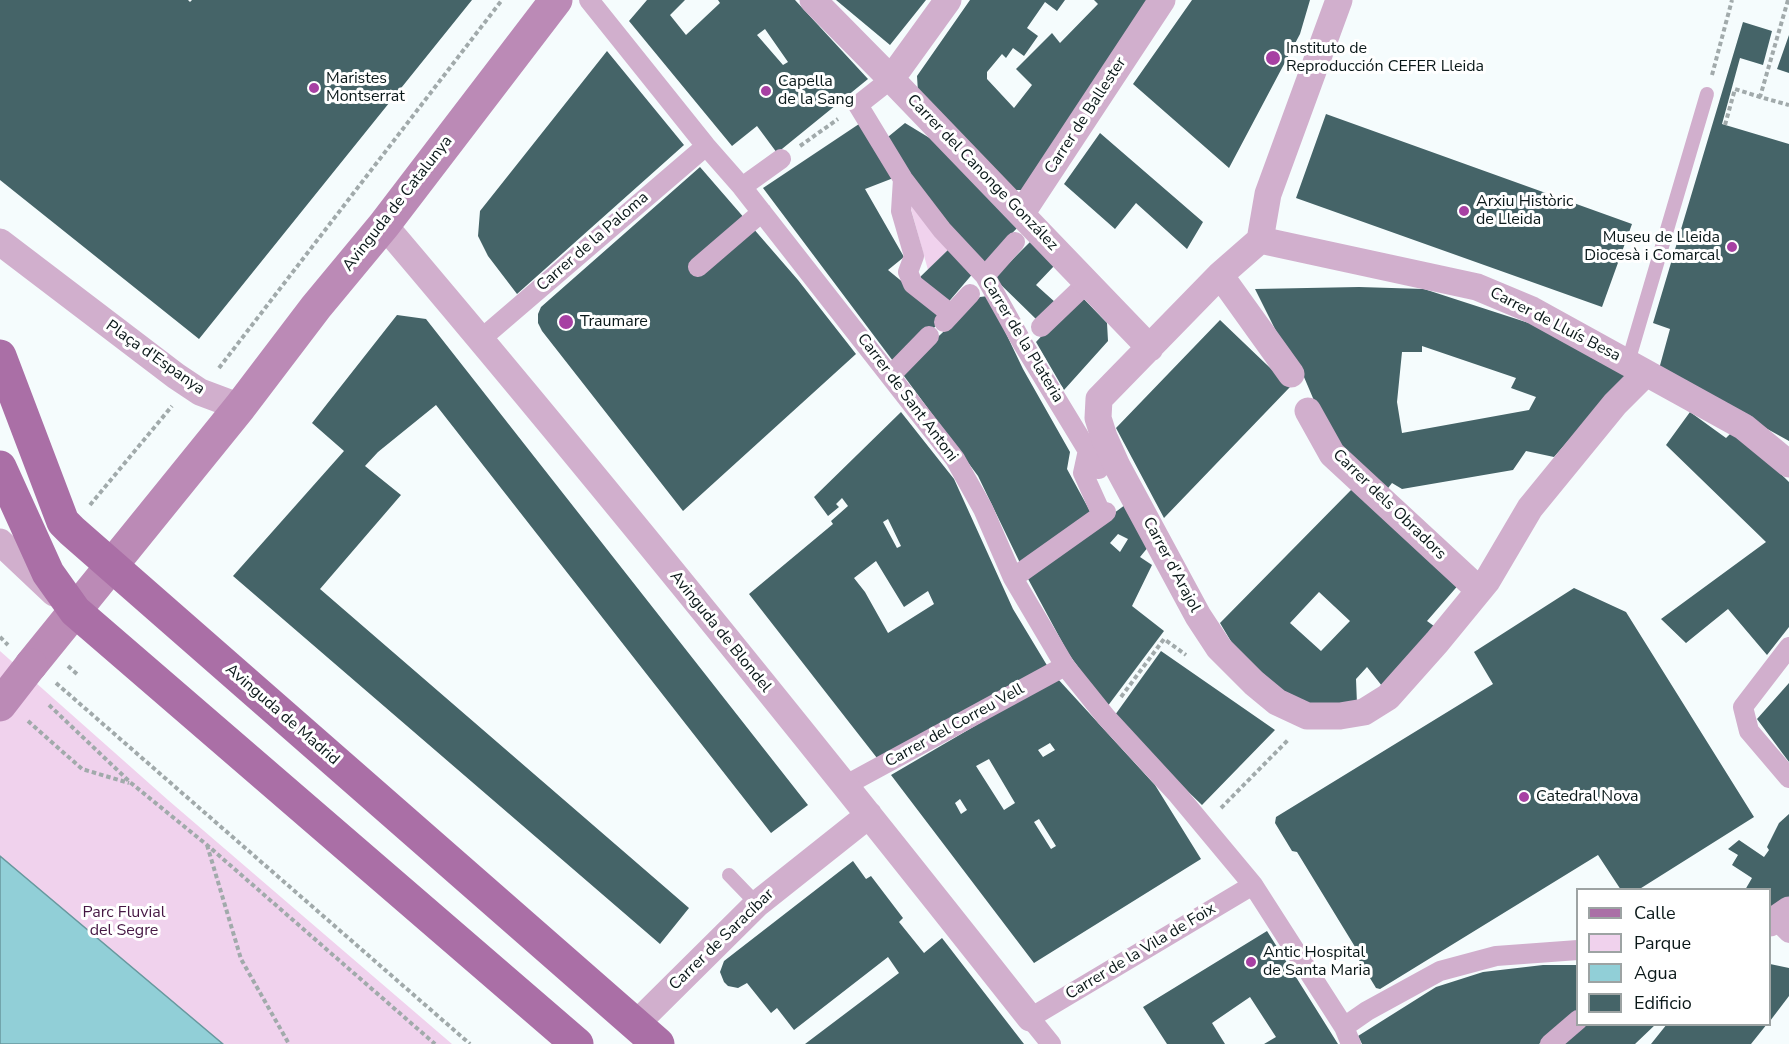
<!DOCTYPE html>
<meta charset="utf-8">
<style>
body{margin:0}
#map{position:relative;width:1789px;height:1044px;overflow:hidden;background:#f5fcfd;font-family:"Nunito Sans",sans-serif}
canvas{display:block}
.legend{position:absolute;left:1576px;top:888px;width:195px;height:138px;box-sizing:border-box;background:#fff;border:2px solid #9da3a3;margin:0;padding:8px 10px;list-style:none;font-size:18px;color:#0a1819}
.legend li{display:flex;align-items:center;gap:12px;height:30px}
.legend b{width:30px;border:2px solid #9da3a3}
</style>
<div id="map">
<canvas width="1789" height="1044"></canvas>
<ul class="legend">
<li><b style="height:8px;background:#aa6fa6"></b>Calle</li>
<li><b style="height:16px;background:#f0d2ed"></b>Parque</li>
<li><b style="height:16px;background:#91cfd7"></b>Agua</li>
<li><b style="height:16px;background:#456468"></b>Edificio</li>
</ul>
</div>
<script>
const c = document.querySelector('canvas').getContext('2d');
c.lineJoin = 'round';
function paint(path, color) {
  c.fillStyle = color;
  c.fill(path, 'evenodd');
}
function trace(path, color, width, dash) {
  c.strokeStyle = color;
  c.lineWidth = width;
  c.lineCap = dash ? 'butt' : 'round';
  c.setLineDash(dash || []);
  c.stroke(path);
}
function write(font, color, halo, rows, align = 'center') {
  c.font = font + ' "Nunito Sans",sans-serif';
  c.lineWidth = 6;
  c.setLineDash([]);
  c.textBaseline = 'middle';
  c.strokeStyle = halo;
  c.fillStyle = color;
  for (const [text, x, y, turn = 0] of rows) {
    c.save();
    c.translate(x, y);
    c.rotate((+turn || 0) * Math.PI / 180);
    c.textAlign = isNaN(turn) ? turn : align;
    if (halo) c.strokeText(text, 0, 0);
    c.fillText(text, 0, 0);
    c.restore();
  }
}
const green = new Path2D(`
 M906,191L950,248L928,270Z
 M0,651L168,800L452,1044H0Z`);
const water = new Path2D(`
 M0,856L223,1044H0Z`);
const building = new Path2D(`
 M0,0H188L190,2L192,0H472L199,339L0,180Z
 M647,0H685L670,15L686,35L720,3L718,0H795L868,79L777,153L757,126L732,146L629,21ZM765,29L788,62L783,65L757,35Z
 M836,0H926L890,45Z
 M970,0H1065L1057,11L1045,2L1027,28L1038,36L1024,56L1013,48L1006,58L1002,54L987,72V79L1014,108L1032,85L1016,69L1052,33L1060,43L1098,4L1094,0H1157L1027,190H1012L918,92L917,76Z
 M1192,0H1310L1300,34L1229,168L1133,84Z
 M1743,22L1772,31L1763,65L1740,58L1722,124L1789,144V441L1659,369L1670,329L1653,323Z
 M1789,35V73L1777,69Z
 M607,51L684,145L517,294L488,256L478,236L480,211Z
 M1326,114L1632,224L1602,307L1296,198Z
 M862,122L896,177L865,189L904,257L888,270L945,317L896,365L763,188Z
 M905,123L946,148L1018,227L982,265L883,141Z
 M1100,133L1203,222L1187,249L1136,203L1115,229L1064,184Z
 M700,167L798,280L856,354L683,511L542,331L538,323V314L541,307Z
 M1030,242L1054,266L1036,285L1056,303L1037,320L994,278Z
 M950,248L975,271L945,306L917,280Z
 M1359,287L1424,289L1538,326L1626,375L1554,457L1526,451L1513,470L1402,489L1392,483L1385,492L1333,445L1301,370L1279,337L1255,289ZM1422,346L1516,378L1511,388L1536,397L1529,410L1402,433L1397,402L1402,352H1422Z
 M1080,295L1107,323L1108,341L1064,390L1036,342Z
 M988,296L1023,369L1070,452L1067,469L1091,513L1021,565L978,476L901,372L980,297Z
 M397,315L426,319L808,805L771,833L436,405L378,452L365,466L401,495L320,589L689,908L660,944L233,576L344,451L312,423Z
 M1220,320L1290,387L1164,518L1116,428Z
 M901,412L954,479L1013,609L1048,667L877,758L749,594L833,524L831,521L848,506L842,498L836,504L839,507L828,516L814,497ZM888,519L901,546L897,548L883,522ZM876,561L904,607L928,591L934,604L888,633L865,592L854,578Z
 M1690,412L1726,438L1735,429L1789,482V627L1767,655L1728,609L1686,643L1661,619L1766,542L1666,445Z
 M1353,488L1461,582L1427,621L1438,629L1386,691L1367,667L1356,679L1357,704H1305L1293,701L1235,648L1220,623ZM1319,592L1350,621L1321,651L1290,623Z
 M1125,505L1149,546L1140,557L1152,565L1132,606L1164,631L1107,707L1068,653L1027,577ZM1118,534L1128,539L1120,552L1110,543Z
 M1574,588L1626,612L1754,817L1638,890H1621L1598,855L1380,989L1376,988L1359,960L1360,955L1297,852L1292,851L1275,823L1276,817L1493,684L1474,652Z
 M1161,651L1275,730L1202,805L1147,752L1115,715Z
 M1057,678L1155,785L1201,859L1034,963L891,775ZM1050,743L1055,750L1043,757L1038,750ZM989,759L1015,803L1004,810L976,766ZM960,799L967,810L961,814L955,803ZM1039,819L1056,846L1051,849L1034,822Z
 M1789,683V762L1757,719Z
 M1789,814V897L1770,911V890H1745L1752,878L1732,865L1738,855L1728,849L1739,840L1764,857L1769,850L1767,847L1779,823Z
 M853,861L866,879L871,876L903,918L899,922L924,953L942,938L1024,1044H805L899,973L888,957L794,1030L777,1008L771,1013L747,983L738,988L728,986L724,982L720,972L724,961Z
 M1267,931L1338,1044H1264L1276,1037L1250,997L1212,1023L1225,1044H1167L1143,1007Z
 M1770,964L1789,968V996L1770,1021Z
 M1543,965H1578V1012L1539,1044H1362L1358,1036L1436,987L1483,972Z
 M1582,1024H1656L1635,1044H1560Z
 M1667,1024H1767L1751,1044H1651Z`);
const path = new Path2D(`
 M1788,0L1760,97L1789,105
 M1712,75L1732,0
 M1725,125L1735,89L1760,97
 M800,146L838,119
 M219,368L502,0
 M90,505L172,406
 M0,637L8,645
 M68,666L78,675
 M56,683L470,1044
 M1121,697L1164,639L1186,655
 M49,705L131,783L207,845L435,1044
 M28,721L82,769L129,783
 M1221,808L1289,739
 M207,845L241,959L289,1044`);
const service = new Path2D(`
 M1628,362L1707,94
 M729,875L757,904`);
const pedestrian = new Path2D(`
 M589,0L706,146L742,187L955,459L983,509L1013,578L1065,666L1106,717L1178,795L1253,885L1344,1027L1351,1044
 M891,79L858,105L903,179L942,230L985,276L1023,344L1099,469
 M903,179L901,211L914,256L908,272L913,284L951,314
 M742,187L781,159
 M698,267L762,212
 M985,276L1015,242
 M944,322L970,294
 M1041,327L1088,282
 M481,339L706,146
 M891,375L929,336
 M1088,450L1083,473L1102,515
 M1013,578L1106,512
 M1789,647L1743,707L1749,731L1789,778
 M846,785L1065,666
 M1776,920L1789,933
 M1344,1027L1367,1011L1440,971L1496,956L1578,950
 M1051,1044L1030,1018L1253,885
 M1550,1044L1578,1020`);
const minor = new Path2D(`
 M813,0L891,79L1150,348
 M1339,0L1268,194L1260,240L1220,275L1099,399L1098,418L1104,437L1117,466L1198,616L1219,648L1254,683L1277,702L1307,716H1340L1364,712L1388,697L1437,642L1487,581L1530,508L1615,404L1646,373
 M891,79L948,0
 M1021,214L1162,0
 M384,225C605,485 819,751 1030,1018
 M1260,240L1477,287L1532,310L1744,427L1789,464
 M0,242L176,376L200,392L240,407
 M1220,275L1291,374
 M1308,411L1332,454L1479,590
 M0,542L54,593
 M1770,923L1789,910
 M635,1025L757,904L869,815`);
const secondary = new Path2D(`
 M31,665L240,407L316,307L384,225L556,0`);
const primary = new Path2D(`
 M0,356L63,522L72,531L658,1044
 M0,467L48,573L75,611L577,1044`);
const secondaryBridge = new Path2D(`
 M0,705L31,665`);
const markers = [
 [1273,58,8,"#a740a3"],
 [314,88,6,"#a740a3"],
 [766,91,6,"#a740a3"],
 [1464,211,6,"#a740a3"],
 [1732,247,6,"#a740a3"],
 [566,322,8,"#a740a3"],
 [1524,797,6,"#a740a3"],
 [1251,962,6,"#a740a3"]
];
const poiNames = [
 ["Instituto de",1286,49],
 ["Reproducción CEFER Lleida",1286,67],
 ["Maristes",326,79],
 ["Montserrat",326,97],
 ["Capella",778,82],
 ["de la Sang",778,100],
 ["Arxiu Històric",1476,202],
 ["de Lleida",1476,220],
 ["Museu de Lleida",1720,238,"right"],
 ["Diocesà i Comarcal",1720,256,"right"],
 ["Traumare",580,322],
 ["Catedral Nova",1536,797],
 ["Antic Hospital",1263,953],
 ["de Santa Maria",1263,971]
];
const streetNames = [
 ["Carrer de Ballester",1086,116,-57],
 ["Carrer del Canonge González",982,173,46],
 ["Avinguda de Catalunya",398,204,-52],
 ["Carrer de la Paloma",593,242,-41],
 ["Carrer de Lluís Besa",1555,325,27],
 ["Carrer de la Plateria",1022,340,59],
 ["Plaça d'Espanya",155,358,35],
 ["Carrer de Sant Antoni",907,398,53],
 ["Carrer dels Obradors",1389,505,44],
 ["Carrer d'Arajol",1171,565,62],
 ["Avinguda de Blondel",720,632,51],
 ["Avinguda de Madrid",282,715,41],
 ["Carrer del Correu Vell",955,726,-29],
 ["Carrer de Saracíbar",722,940,-44],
 ["Carrer de la Vila de Foix",1141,952,-31]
];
const parkNames = [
 ["Parc Fluvial",124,913],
 ["del Segre",124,931]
];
paint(green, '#f0d2ed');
paint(water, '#91cfd7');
trace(water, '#68989e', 1.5);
paint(building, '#456468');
trace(path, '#a1aaab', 4, [4.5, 3]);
trace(service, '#d1afcd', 14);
trace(pedestrian, '#d1afcd', 20);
trace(minor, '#d1afcd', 27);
trace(secondary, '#bb8ab6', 33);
trace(primary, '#aa6fa6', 33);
trace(secondaryBridge, '#bb8ab6', 33);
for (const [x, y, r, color] of markers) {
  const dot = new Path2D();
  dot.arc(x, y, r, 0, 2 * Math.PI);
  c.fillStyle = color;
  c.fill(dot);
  trace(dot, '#fff', 2);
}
write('16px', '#0a1819', '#fff', poiNames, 'left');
write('16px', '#0a1819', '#fff', streetNames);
write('16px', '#451743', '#fff', parkNames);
</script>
